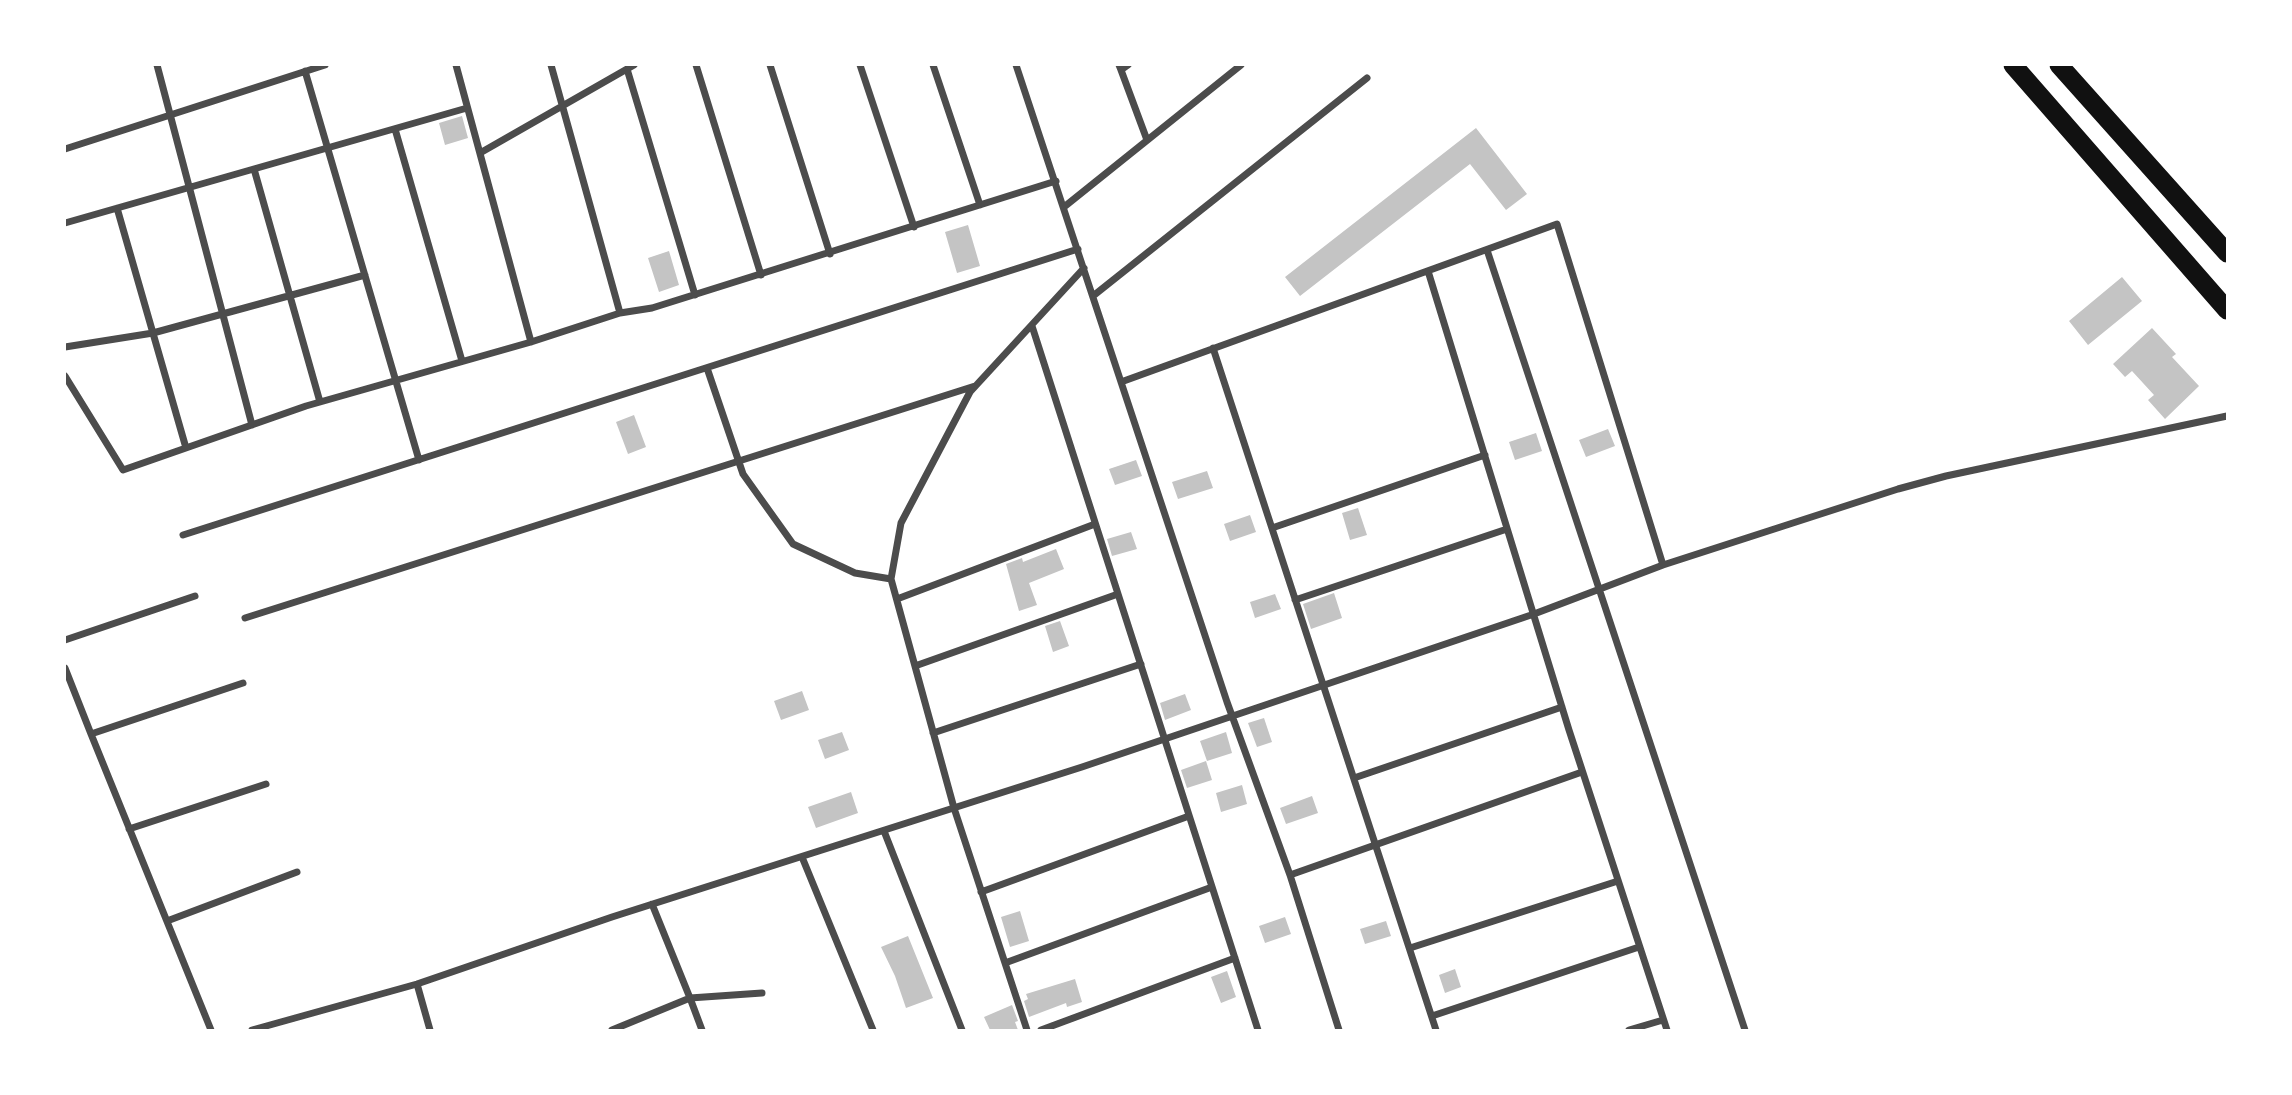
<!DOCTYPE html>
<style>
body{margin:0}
#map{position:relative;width:2292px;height:1095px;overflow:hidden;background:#fff;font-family:"Sofia Sans Condensed",sans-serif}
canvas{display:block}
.frame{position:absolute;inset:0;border:66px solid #fff;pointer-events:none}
</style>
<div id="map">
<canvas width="2292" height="1095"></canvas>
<div class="frame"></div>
</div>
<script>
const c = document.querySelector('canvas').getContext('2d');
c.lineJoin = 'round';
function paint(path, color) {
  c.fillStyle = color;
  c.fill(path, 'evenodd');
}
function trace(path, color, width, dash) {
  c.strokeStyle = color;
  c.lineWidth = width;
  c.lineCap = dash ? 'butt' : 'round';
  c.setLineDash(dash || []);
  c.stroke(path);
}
const building = new Path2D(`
 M462,116L468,138L445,145L439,123Z
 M1476,128L1527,194L1506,210L1470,164L1300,296L1285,277Z
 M968,225L980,266L957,273L945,232Z
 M669,251L679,285L659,292L648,258Z
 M2122,277L2142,301L2088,345L2069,321Z
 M2152,328L2176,354L2172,357L2199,386L2165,419L2148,400L2154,395L2132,371L2125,377L2113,364Z
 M634,415L646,447L628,454L616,422Z
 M1608,429L1615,446L1586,457L1579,440Z
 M1536,433L1542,451L1515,460L1509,442Z
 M1136,460L1142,476L1115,485L1109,469Z
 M1207,471L1213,488L1178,499L1172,482Z
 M1358,508L1367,535L1350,540L1342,513Z
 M1250,515L1256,532L1230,541L1224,524Z
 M1131,532L1137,549L1112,556L1107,539Z
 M1056,549L1064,569L1029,583L1037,605L1019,611L1006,564L1022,558L1023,562Z
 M1334,593L1342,618L1311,629L1303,604Z
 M1275,594L1281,609L1255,618L1250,602Z
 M1060,621L1069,646L1053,652L1045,626Z
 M802,691L809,710L781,720L774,701Z
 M1185,694L1191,710L1165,720L1160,703Z
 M1264,718L1272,742L1257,747L1248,723Z
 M842,732L849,750L825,759L818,740Z
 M1226,732L1232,753L1207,761L1200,741Z
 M1206,761L1212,780L1187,788L1181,770Z
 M1242,785L1247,804L1221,812L1216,793Z
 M851,792L858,813L816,828L808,807Z
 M1312,796L1318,813L1286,824L1280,808Z
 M1020,911L1029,941L1010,947L1001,917Z
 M1285,917L1291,934L1265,943L1259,926Z
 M1386,921L1391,936L1365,944L1360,929Z
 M908,936L933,998L906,1008L895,976L881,947Z
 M1455,969L1461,987L1445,993L1439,975Z
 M1227,971L1236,997L1221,1003L1211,977Z
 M1075,979L1082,1002L1067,1007L1066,1003L1029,1017L1024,1001L1028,999L1026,994Z
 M1012,1005L1018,1021L1015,1022L1018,1030H990L984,1017Z`);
const minor = new Path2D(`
 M157,65L252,425
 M456,65L531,342
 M551,65L620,313
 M696,65L761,275
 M770,65L830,254
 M860,65L914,227
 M933,65L980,205
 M1016,65L1227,702L1290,875L1339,1030
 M1119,65L1121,70L1128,65
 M627,69L695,295
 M1121,70L1147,140
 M305,71L419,460
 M395,129L462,361
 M65,149L325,65
 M480,153L634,65
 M254,169L320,402
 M1064,207L1241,65
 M117,208L186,448
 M65,223L467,108
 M1487,250L1745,1030
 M1428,271L1569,730L1667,1030
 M1093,296L1367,78
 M1032,326L1258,1030
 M65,347L153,333L365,275
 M1213,348L1436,1030
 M707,368L743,474L793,544L855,573L891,579
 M65,376L123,470L306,406L531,342L620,313L652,308L1056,181
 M1272,528L1485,455
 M183,535L1078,249
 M1663,565L1898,489L1946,476L2227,416
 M897,599L1095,524
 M1295,600L1507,529
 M245,618L975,386
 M65,640L195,596
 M915,666L1118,594
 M65,668L91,734
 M933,733L1141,664
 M1354,778L1562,707
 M129,829L266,784
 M884,831L962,1030
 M802,857L873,1030
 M1290,875L1582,772
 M981,892L1189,816
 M652,904L690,998L762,993
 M167,921L297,872
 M1410,948L1618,881
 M1005,963L1212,887
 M417,984L430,1030
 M1432,1016L1639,947
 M211,1030L91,734L243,683
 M252,1030L417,984L612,917L1082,767L1534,614L1663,565L1557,224L1121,382
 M612,1030L690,998L702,1030
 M1027,1030L954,808L891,579L901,523L970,392L1084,268
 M1041,1030L1235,958
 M1629,1030L1663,1020`);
const trunk = new Path2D(`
 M2013,65L2227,310
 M2059,65L2227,253`);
paint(building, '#c4c4c4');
trace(minor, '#4c4c4c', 7);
trace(trunk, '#111', 19);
</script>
